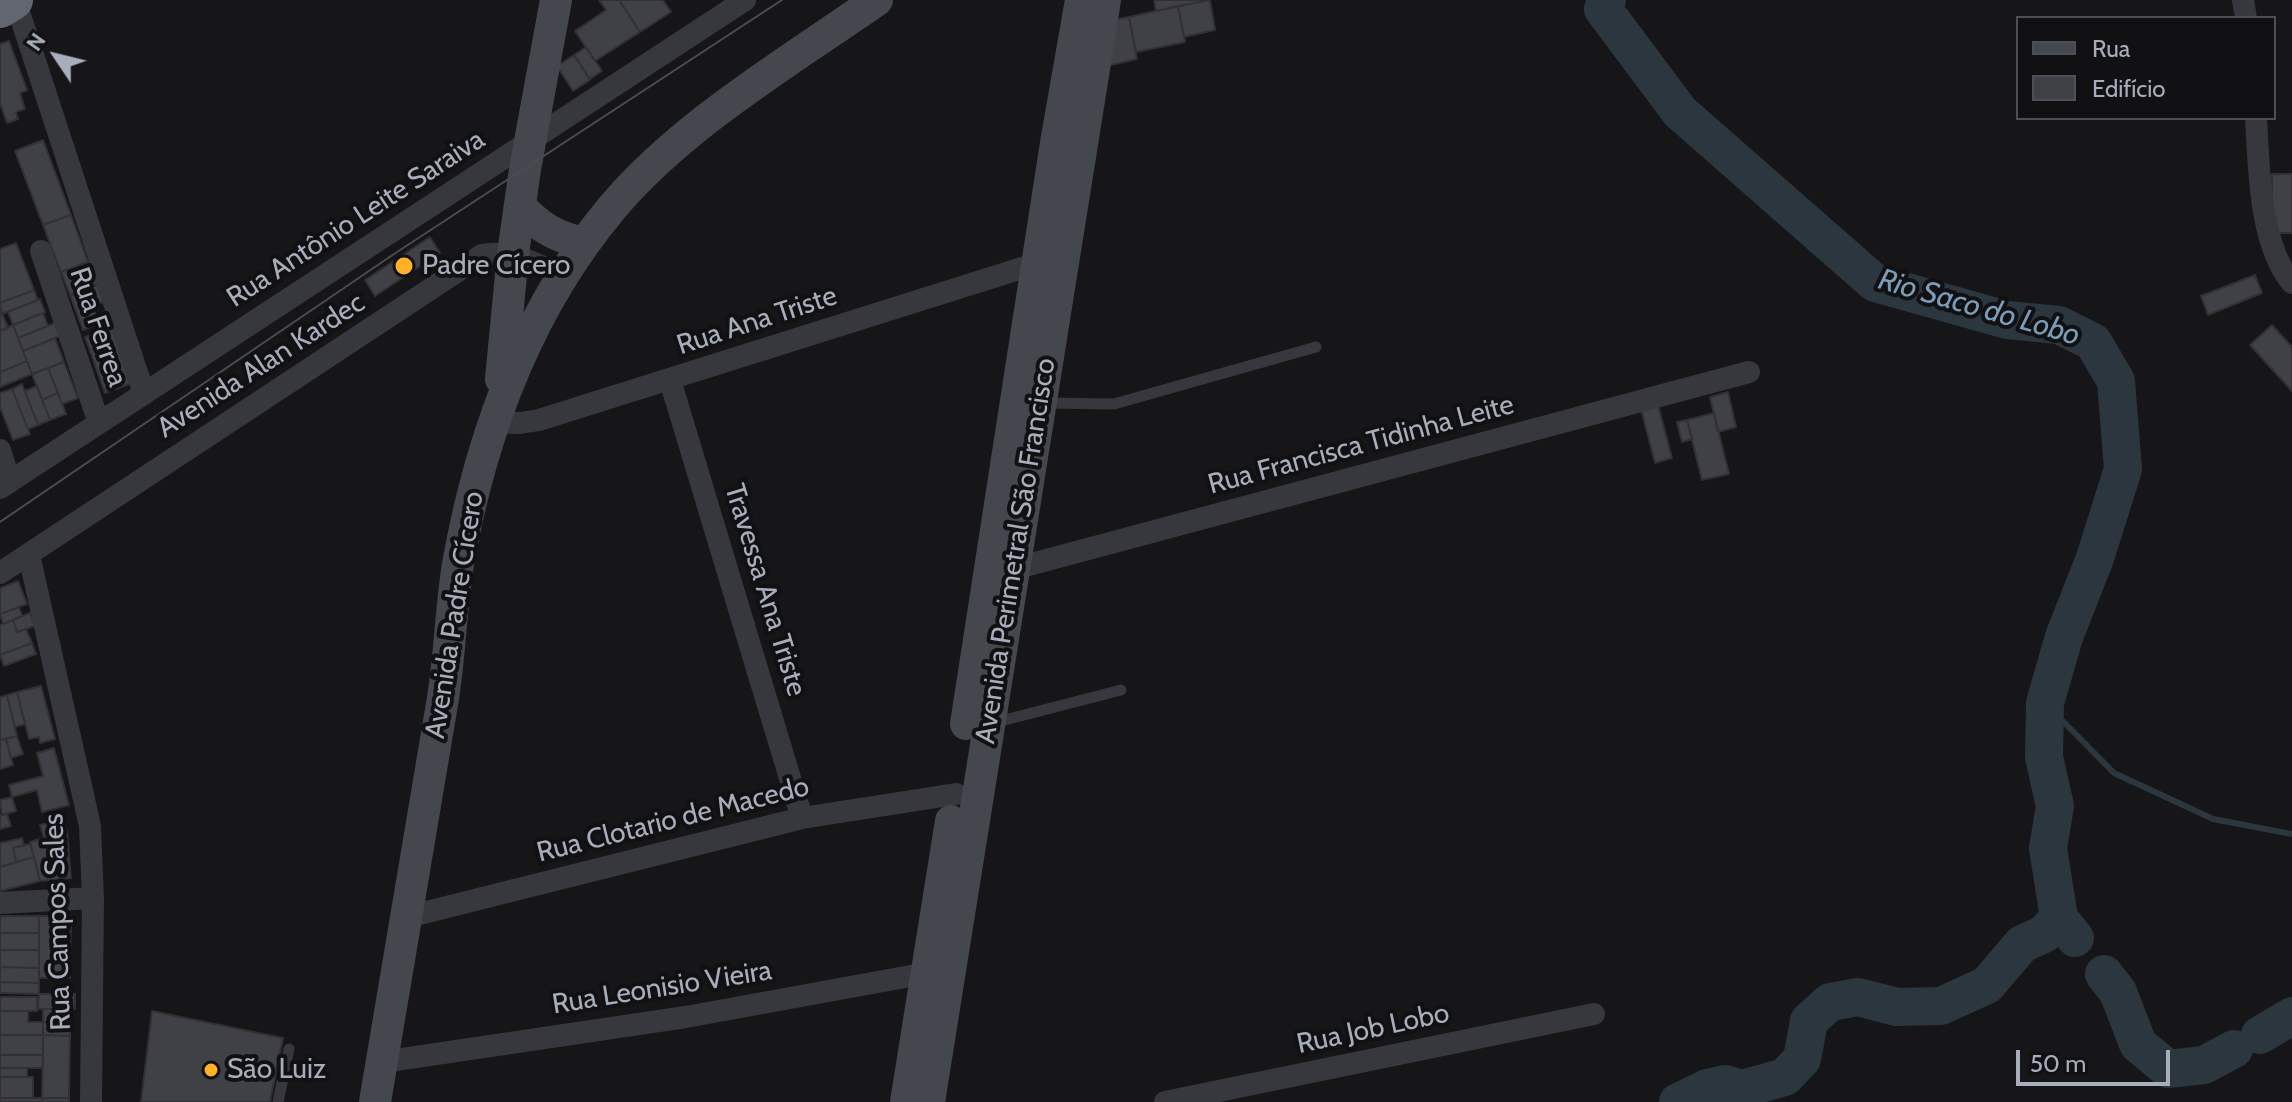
<!DOCTYPE html>
<meta charset="utf-8">
<style>
body{margin:0}
#map{position:relative;width:2292px;height:1102px;overflow:hidden;background:#161619;font-family:Cabin,sans-serif}
canvas{display:block}
.legend{position:absolute;left:2016px;top:16px;width:260px;height:104px;box-sizing:border-box;background:#111114;border:2px solid #4d4f56;margin:0;padding:10px 14px;list-style:none;font-size:24px;color:#a7adba}
.legend li{display:flex;align-items:center;gap:16px;height:40px}
.legend b{width:40px;border:2px solid #4d4f56}
.north{position:absolute;left:16px;top:16px;width:80px;height:80px;-webkit-text-stroke:6px #111114;paint-order:stroke;rotate:305deg;font-size:22px;font-weight:700;line-height:32px;text-align:center;color:#a7adba}
.north::after{content:'';display:block;margin:auto;width:28px;height:36px;background:#a7adba;clip-path:polygon(50% 0,100% 100%,50% 72%,0 100%)}
.scale{position:absolute;left:2016px;top:1050px;width:154px;height:36px;box-sizing:border-box;border:4px solid #a7adba;border-top:0;padding-left:10px;font-size:24px;line-height:28px;white-space:nowrap;color:#a7adba;-webkit-text-stroke:6px #111114;paint-order:stroke}
</style>
<div id="map">
<canvas width="2292" height="1102"></canvas>
<ul class="legend">
<li><b style="height:10px;background:#45474e"></b>Rua</li>
<li><b style="height:22px;background:#404146"></b>Edifício</li>
</ul>
<div class="north">N</div>
<div class="scale">50 m</div>
</div>
<script>
const c = document.querySelector('canvas').getContext('2d');
c.lineJoin = 'round';
function trace(path, color, width, dash) {
  c.strokeStyle = color;
  c.lineWidth = width;
  c.lineCap = dash ? 'butt' : 'round';
  c.setLineDash(dash || []);
  c.stroke(path);
}
function paint(path, color) {
  c.fillStyle = color;
  c.fill(path, 'evenodd');
}
function write(font, color, halo, rows, align = 'center') {
  c.font = font + ' Cabin,sans-serif';
  c.lineWidth = 8;
  c.setLineDash([]);
  c.textBaseline = 'middle';
  c.strokeStyle = halo;
  c.fillStyle = color;
  for (const [text, x, y, turn = 0] of rows) {
    c.save();
    c.translate(x, y);
    c.rotate((+turn || 0) * Math.PI / 180);
    c.textAlign = isNaN(turn) ? turn : align;
    if (halo) c.strokeText(text, 0, 0);
    c.fillText(text, 0, 0);
    c.restore();
  }
}
const stream = new Path2D(`
 M2045,703L2114,773L2213,819L2292,834`);
const river = new Path2D(`
 M1607,0L1603,9L1680,112L1875,283L2007,320L2059,325L2093,342L2116,381L2123,469L2095,558L2064,637L2045,703L2044,757L2055,806L2048,848L2059,918L2075,938
 M2104,974L2118,992L2138,1044L2168,1069L2204,1065L2234,1049
 M2260,1035L2292,1016
 M1678,1102L1707,1088L1725,1084L1742,1089L1785,1077L1802,1059L1809,1021L1830,1002L1858,997L1897,1007L1941,1006L1987,985L2022,944L2044,934L2059,918`);
const building = new Path2D(`
 M599,0H619L640,32L595,61L575,31L606,10Z
 M619,0H663L671,12L640,32Z
 M1154,0H1209L1156,11Z
 M1210,0L1215,30L1184,37L1178,6Z
 M1178,6L1185,42L1136,52L1129,17Z
 M1129,17L1137,59L1102,67L1093,24Z
 M9,41L27,90L20,93L25,109L16,112L18,119L7,123L0,103V44Z
 M586,47L602,71L590,79L574,55Z
 M574,55L590,80L573,91L557,66Z
 M43,140L71,215L43,225L15,151Z
 M2272,174H2292V233H2272Z
 M71,215L88,262L61,272L43,225Z
 M430,237L440,253L375,296L365,280Z
 M16,243L34,290L0,303V249Z
 M88,262L97,284L70,295L61,272Z
 M2255,275L2262,293L2208,315L2201,296Z
 M102,283L108,300L93,306L86,289Z
 M86,289L99,323L83,330L70,295Z
 M34,290L38,300L2,314L0,303Z
 M40,299L45,312L13,325L8,312Z
 M0,309L8,328L0,331Z
 M43,313L48,326L18,338L13,325Z
 M55,323L60,336L23,351L18,338Z
 M13,325L27,361L0,372V331Z
 M2272,325L2292,347V391L2250,345Z
 M112,327L132,383L105,393L85,337Z
 M55,338L64,362L32,374L23,351Z
 M27,361L32,374L0,387V372Z
 M64,362L78,398L62,404L48,368Z
 M48,368L58,393L42,400L32,374Z
 M22,384L38,425L28,429L12,389Z
 M37,386L50,420L38,425L25,391Z
 M12,389L30,434L13,440L0,407V393Z
 M1728,392L1736,427L1718,432L1710,397Z
 M58,393L66,414L50,420L42,400Z
 M1658,405L1672,458L1655,463L1641,409Z
 M1714,413L1729,474L1702,480L1687,420Z
 M1687,420L1692,439L1682,442L1677,422Z
 M18,581L27,604L0,614V588Z
 M19,607L22,616L3,624L0,614Z
 M30,613L35,626L17,632L13,620Z
 M13,620L17,632L26,629L32,643L0,655V625Z
 M32,643L36,654L4,666L0,655Z
 M41,686L55,739L40,743L39,737L29,739L17,692Z
 M17,692L25,724L15,727L7,695Z
 M7,695L17,736L0,740V697Z
 M17,736L23,754L11,758L6,739Z
 M6,739L13,765L0,769V740Z
 M54,748L69,805L42,812L37,790L12,797L9,785L43,776L37,753Z
 M12,797L16,811L2,815L0,800Z
 M7,814L11,826L0,829V815Z
 M63,819L67,831L44,838L40,825Z
 M67,831L71,878L40,881L30,842Z
 M22,838L24,845L13,848L16,862L0,867V843Z
 M30,844L34,857L16,862L13,848Z
 M34,857L40,881L0,891V867Z
 M0,916H39V933H0Z
 M39,916H71L70,978H39Z
 M0,933H39V950H0Z
 M0,950H39V968L0,967Z
 M0,967L39,968V983L0,982Z
 M0,982L39,983V994L0,993Z
 M39,994H75V1009H38Z
 M0,997H37V1011H0Z
 M43,1009H71L70,1022H43Z
 M0,1011H28V1022H43V1035H0Z
 M152,1011L283,1038L270,1102H141Z
 M43,1022H70V1036L43,1035Z
 M0,1035H43V1055H0Z
 M43,1035L70,1036L69,1098H42Z
 M0,1055H43V1068H0Z
 M0,1068H27V1077H0Z
 M0,1077H33V1098H0Z
 M0,1098H42V1102H0Z
 M42,1098H69V1102H42Z`);
const lane = new Path2D(`
 M1044,403L1114,404L1316,347
 M993,723L1121,690
 M278,1102L289,1049`);
const street = new Path2D(`
 M15,0L144,394
 M2243,0L2246,18
 M2256,118C2259,167 2259,244 2292,283
 M41,251L99,423
 M670,380L802,818
 M492,422L520,423L539,420L1038,263
 M0,450L10,482
 M0,488L745,0
 M29,555L90,826L93,898L91,1102
 M1002,572L1749,372
 M0,573L482,255C511,249 535,264 562,275
 M0,903L93,898
 M407,917L802,818L956,794
 M382,1062L686,1017L938,971
 M1165,1102L1594,1014`);
const secondary = new Path2D(`
 M520,206C539,227 556,237 584,243
 M501,379L513,254L525,169L556,0
 M966,724L1056,143L1081,0
 M375,1102C399,967 421,832 443,698C450,653 451,608 458,564C481,435 526,311 611,209C680,126 788,62 877,0
 M906,1102L951,821
 M929,1102L1105,0`);
const highway = new Path2D(`
 M0,8L13,0`);
const tram = new Path2D(`
 M0,522L394,254L782,0`);
const markers = [
 [404,266,10,"#ffb228"],
 [211,1070,8,"#ffb228"]
];
const streetNames = [
 ["Rua Antônio Leite Saraiva",356,219,-33],
 ["Rua Ana Triste",757,321,-18],
 ["Rua Ferrea",98,327,71],
 ["Avenida Alan Kardec",261,366,-33],
 ["Rua Francisca Tidinha Leite",1361,445,-15],
 ["Avenida Perimetral São Francisco",1016,551,-81],
 ["Travessa Ana Triste",765,590,73],
 ["Avenida Padre Cícero",455,615,-81],
 ["Rua Clotario de Macedo",673,820,-14],
 ["Rua Campos Sales",58,922,-92],
 ["Rua Leonisio Vieira",662,988,-9],
 ["Rua Job Lobo",1373,1029,-12]
];
const poiNames = [
 ["Padre Cícero",422,266],
 ["São Luiz",227,1070]
];
const waterNames = [
 ["Rio Saco do Lobo",1979,308,16]
];
trace(stream, '#2b363e', 6);
trace(river, '#2b363e', 38);
paint(building, '#404146');
trace(building, '#303035', 2);
trace(lane, '#37383e', 11);
trace(street, '#37383e', 22);
trace(secondary, '#45474e', 32);
trace(highway, '#626670', 40);
trace(tram, '#4a4c53', 2);
for (const [x, y, r, color] of markers) {
  const dot = new Path2D();
  dot.arc(x, y, r, 0, 2 * Math.PI);
  c.fillStyle = color;
  c.fill(dot);
  trace(dot, '#111114', 3);
}
write('28px', '#a7adba', '#111114', streetNames);
write('28px', '#a7adba', '#111114', poiNames, 'left');
write('italic 30px', '#7b9db8', '#111114', waterNames);
</script>
